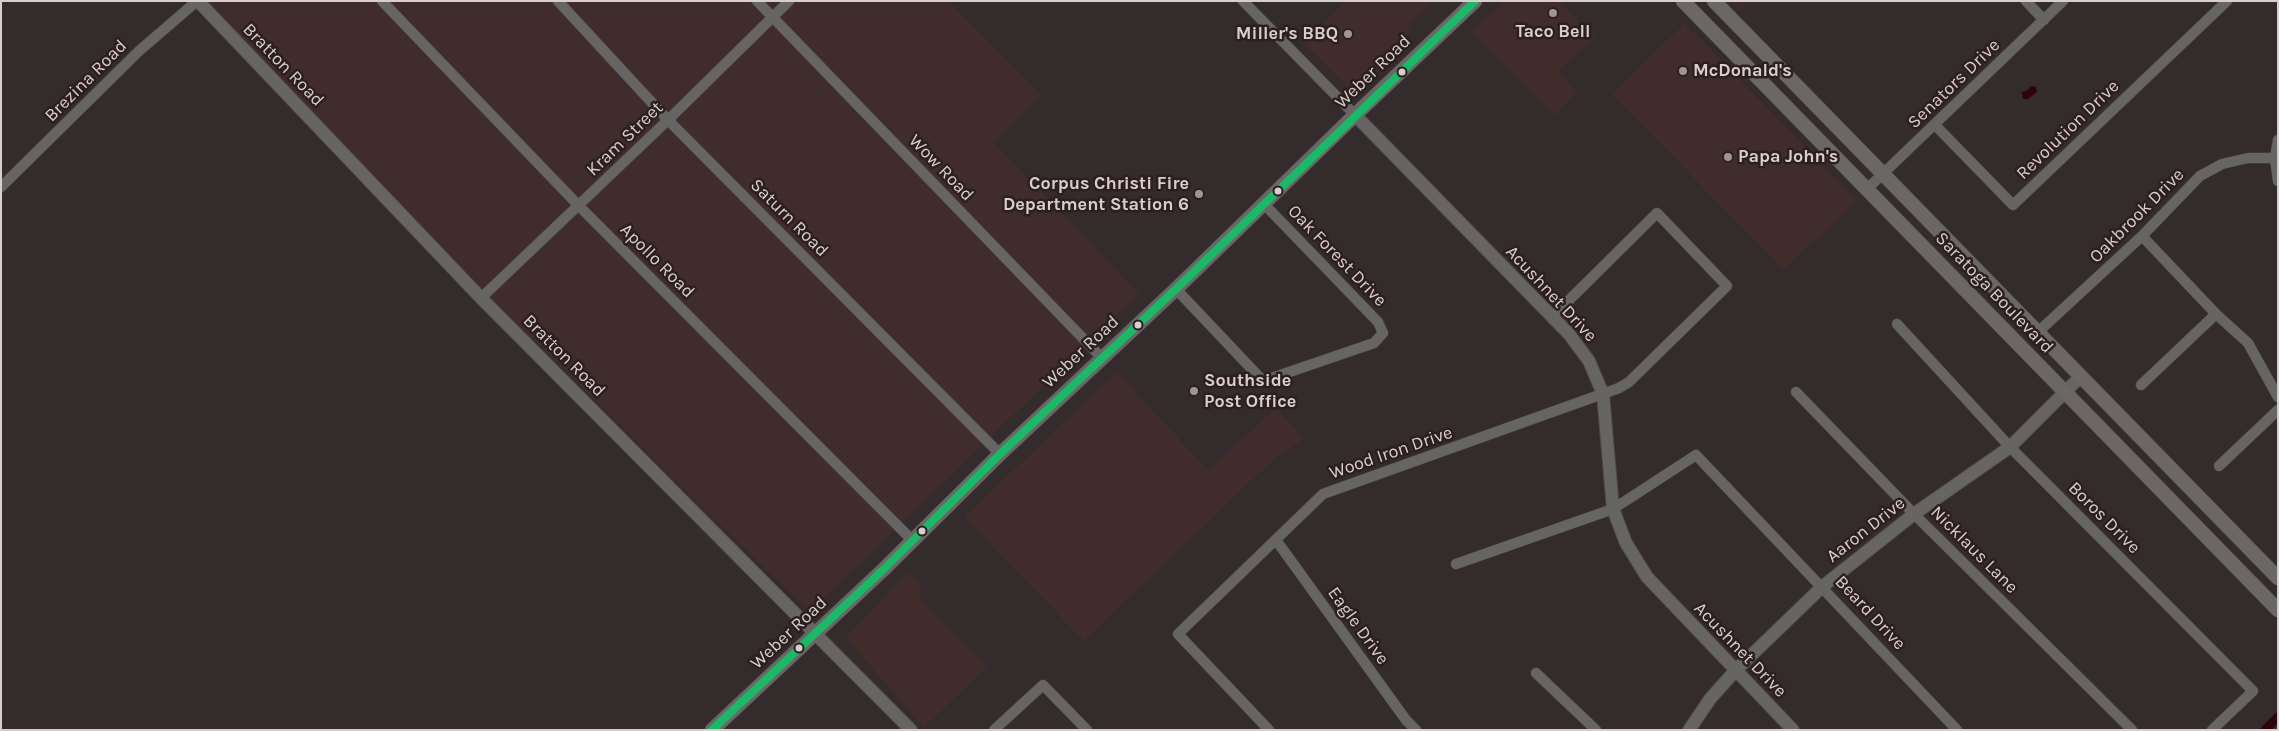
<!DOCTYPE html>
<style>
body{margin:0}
#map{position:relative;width:2279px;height:731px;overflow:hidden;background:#342c2c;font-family:Karla,sans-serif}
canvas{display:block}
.frame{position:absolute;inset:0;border:2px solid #d8cece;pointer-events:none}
</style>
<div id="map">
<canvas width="2279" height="731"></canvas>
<div class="frame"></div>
</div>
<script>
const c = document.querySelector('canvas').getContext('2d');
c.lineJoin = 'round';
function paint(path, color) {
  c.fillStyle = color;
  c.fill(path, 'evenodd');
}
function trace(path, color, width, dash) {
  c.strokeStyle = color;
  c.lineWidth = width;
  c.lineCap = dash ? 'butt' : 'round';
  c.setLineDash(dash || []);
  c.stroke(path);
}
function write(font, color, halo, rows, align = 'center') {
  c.font = font + ' Karla,sans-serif';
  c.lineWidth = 5;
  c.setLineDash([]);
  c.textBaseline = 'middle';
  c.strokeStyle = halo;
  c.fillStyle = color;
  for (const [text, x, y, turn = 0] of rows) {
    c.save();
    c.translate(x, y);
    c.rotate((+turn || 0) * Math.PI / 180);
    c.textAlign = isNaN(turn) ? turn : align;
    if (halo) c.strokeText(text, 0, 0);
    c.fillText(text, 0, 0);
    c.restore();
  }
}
const built = new Path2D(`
 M206,1H949L1041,95L994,143L1139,293L810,612L704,509L469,276Z
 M1345,1H1433L1407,26L1411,30L1350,89L1303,43Z
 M1504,1H1560L1595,37L1559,71L1577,92L1554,115L1472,32Z
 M1729,1H1749L1739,12Z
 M1685,23L1857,201L1783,270L1612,94Z
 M1117,372L1208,470L1276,408L1305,438L1275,458L1084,641L964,517Z
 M907,572L921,583L920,599L987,666L924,728L846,638Z`);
const water = new Path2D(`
 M2031,86L2036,87L2037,92L2028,99H2023L2022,92L2028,90Z`);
const canal = new Path2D(`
 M2265,730L2278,717`);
const minor = new Path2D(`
 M382,1L579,206L913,541
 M558,1L668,120L1000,454
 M757,1L1102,358
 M1243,1L1355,115
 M2026,1L2044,20
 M1935,125L2013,205L2227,1
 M2278,140L2275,158L2278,181
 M1,187L139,51L197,1
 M1867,189L2063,1
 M2142,236L2216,314L2248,343L2278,397
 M1176,289L1263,381L1374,343L1383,333L1378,322L1264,204
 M481,298L668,120L789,1
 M1897,324L2010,447L2253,691L2212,730
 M2038,332L2142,236L2200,176L2222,164L2248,158H2275
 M2141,385L2216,314
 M1796,392L1914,514L2132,730
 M2219,466L2278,410
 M1276,540L1406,720L1416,730
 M1456,564L1613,509L1696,455L1957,730
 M1536,673L1596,730
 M994,730L1043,685L1087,730
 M1269,730L1178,634L1323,494L1619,388L1629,382L1727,286L1657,213L1552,317`);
const tertiary = new Path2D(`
 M198,1L481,298L911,730
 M1355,115L1569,334L1589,361L1603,394L1613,509L1626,543L1647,577L1793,730
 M1689,730L1710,699L1735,671L1822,587L1914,514L2010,447L2081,376`);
const secondary = new Path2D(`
 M1683,1L2278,610
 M1714,1L2278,578
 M712,730L884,569L1000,454L1176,289L1355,115L1475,1`);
const bus1 = new Path2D(`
 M712,730L884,569L1000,454L1176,289L1475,1`);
const markers = [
 [1553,13,5,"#9f9595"],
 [1348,34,5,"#9f9595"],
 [1683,71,5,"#9f9595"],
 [1402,72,4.5,"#d8cece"],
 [1728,157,5,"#9f9595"],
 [1278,191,4.5,"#d8cece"],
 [1199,194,5,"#9f9595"],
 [1138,325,4.5,"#d8cece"],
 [1194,391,5,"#9f9595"],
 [922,531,4.5,"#d8cece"],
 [799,648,4.5,"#d8cece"]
];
const poiNames = [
 ["Taco Bell",1553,32,"center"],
 ["Miller's BBQ",1338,34,"right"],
 ["McDonald's",1693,71],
 ["Papa John's",1738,157],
 ["Corpus Christi Fire",1189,184,"right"],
 ["Department Station 6",1189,205,"right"],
 ["Southside",1204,381],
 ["Post Office",1204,402]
];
const streetNames = [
 ["Bratton Road",283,65,46],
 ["Weber Road",1373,72,-44],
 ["Brezina Road",86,81,-45],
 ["Senators Drive",1954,84,-44],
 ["Revolution Drive",2068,130,-44],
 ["Kram Street",625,139,-44],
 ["Wow Road",941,168,46],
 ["Oakbrook Drive",2137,216,-45],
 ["Saturn Road",789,218,45],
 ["Oak Forest Drive",1337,256,46],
 ["Apollo Road",657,261,45],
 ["Saratoga Boulevard",1994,293,46],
 ["Acushnet Drive",1551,294,47],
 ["Weber Road",1081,352,-43],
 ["Bratton Road",564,356,45],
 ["Wood Iron Drive",1391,453,-19],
 ["Boros Drive",2104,518,45],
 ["Aaron Drive",1866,530,-38],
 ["Nicklaus Lane",1974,550,45],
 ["Beard Drive",1870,613,47],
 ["Eagle Drive",1358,626,54],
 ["Weber Road",789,633,-43],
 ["Acushnet Drive",1740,650,46]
];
paint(built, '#3f2c2b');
paint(water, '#2f0409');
trace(canal, '#2f0409', 9);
trace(minor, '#514a4a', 11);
trace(tertiary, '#514a4a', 14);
trace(secondary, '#514a4a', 15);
trace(minor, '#676464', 10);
trace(tertiary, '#676464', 12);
trace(secondary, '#6b6766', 14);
trace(bus1, '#1ab867', 8);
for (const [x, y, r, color] of markers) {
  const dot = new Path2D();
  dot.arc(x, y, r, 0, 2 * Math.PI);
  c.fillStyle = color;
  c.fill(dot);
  trace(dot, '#2d1f1f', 2);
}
write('bold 18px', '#d8cece', '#2d1f1f', poiNames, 'left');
write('18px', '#d8cece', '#2d1f1f', streetNames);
</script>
